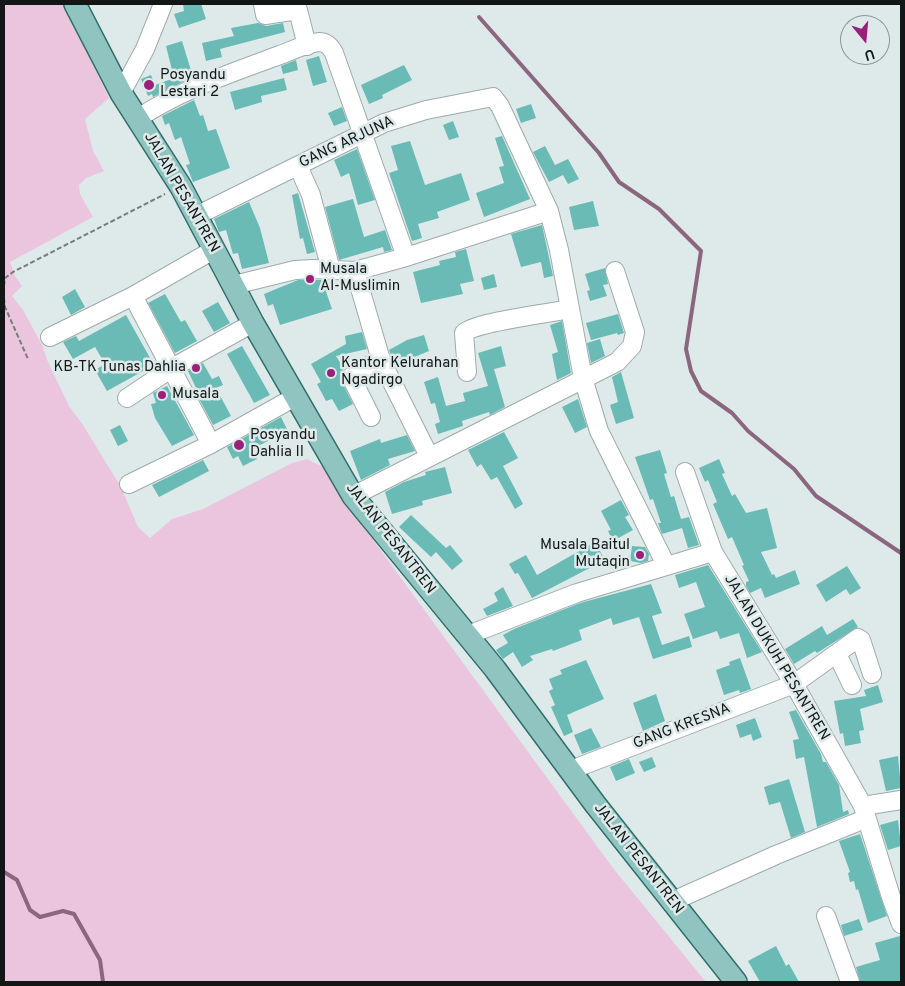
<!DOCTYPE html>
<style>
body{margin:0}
#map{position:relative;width:905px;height:986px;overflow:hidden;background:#ddeae9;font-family:Overpass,sans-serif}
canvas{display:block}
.frame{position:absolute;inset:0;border:5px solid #121716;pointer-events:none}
.north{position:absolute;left:840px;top:15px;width:50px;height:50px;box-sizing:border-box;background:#ddeae9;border:1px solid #8c9695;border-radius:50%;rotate:163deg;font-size:14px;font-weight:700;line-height:20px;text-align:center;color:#121716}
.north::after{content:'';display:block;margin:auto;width:18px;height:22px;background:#98217c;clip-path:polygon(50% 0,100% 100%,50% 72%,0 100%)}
</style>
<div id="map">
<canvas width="905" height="986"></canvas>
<div class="frame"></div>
<div class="north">U</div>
</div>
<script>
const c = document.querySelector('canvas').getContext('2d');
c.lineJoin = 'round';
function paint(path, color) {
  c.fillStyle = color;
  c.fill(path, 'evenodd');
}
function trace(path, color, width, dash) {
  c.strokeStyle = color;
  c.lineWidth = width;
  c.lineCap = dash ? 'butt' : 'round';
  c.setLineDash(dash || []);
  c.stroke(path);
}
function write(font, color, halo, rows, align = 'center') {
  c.font = font + ' Overpass,sans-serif';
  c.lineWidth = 5;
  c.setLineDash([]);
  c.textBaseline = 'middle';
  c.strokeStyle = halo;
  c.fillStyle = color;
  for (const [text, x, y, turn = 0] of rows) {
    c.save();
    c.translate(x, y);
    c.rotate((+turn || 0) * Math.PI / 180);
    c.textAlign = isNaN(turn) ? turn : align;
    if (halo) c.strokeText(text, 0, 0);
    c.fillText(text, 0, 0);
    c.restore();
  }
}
const green = new Path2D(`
 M4,4H63L109,98L85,119L93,151L104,171L86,178L79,185L80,194L93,217L10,262L15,276L22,286L12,296L23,310L42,345L48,362L69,406L83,425L121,487L138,527L150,538L172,519L203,509L292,463L307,459L323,467L352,511L613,868L706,982H4Z`);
const stream = new Path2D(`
 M479,17L599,153L619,182L659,209L701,251L686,349L691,371L701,391L732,413L748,431L794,469L816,496L901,553
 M4,872L17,880L30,910L40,917L63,911L74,914L100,960L103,982`);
const building = new Path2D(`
 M183,4H201L206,19L179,28L174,14L184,11Z
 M258,23L266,26L283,23L285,32L220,49L222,57L206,61L202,43L234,36L231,28Z
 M182,41L193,77L153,97L152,94L148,96L141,79L151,75L155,85L174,78L166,46Z
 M319,56L327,82L313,86L306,60Z
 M296,60L298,70L283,74L281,66Z
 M404,65L412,80L382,95L383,98L369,104L361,85Z
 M284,78L287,90L261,96L262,102L235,110L230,92Z
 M194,100L200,116L203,115L208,131L216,129L230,168L193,182L186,165L190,164L181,137L175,140L169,123L165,125L162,116Z
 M531,104L536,118L521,123L516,109Z
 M342,107L347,121L334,126L328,113Z
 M453,121L459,137L449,140L443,125Z
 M502,136L530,199L484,217L476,193L504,183L499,167L504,166L495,138Z
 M410,141L425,185L461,173L470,200L437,212L439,218L418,224L422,238L412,241L389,173L398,170L391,146Z
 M545,146L555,165L568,159L579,179L568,184L563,175L549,182L533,152Z
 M357,149L375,200L358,205L349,173L341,177L334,160Z
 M298,193L315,252L307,254L303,238L300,239L292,195Z
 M353,199L364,237L385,230L392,250L384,252L383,247L339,260L325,207Z
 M593,201L599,226L574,230L569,207Z
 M249,202L260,228L269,263L242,269L238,253L233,254L226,230L219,232L214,219Z
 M542,225L553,276L544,278L541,262L521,267L511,234Z
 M466,249L474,281L460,284L463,294L421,303L413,272L440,265L439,261L456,257L455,252Z
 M605,268L608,284L603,285L607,296L590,301L587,291L590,290L585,274Z
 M494,274L497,287L484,290L481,278Z
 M298,280H322L332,309L280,325L273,304L268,306L264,294Z
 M75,289L85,307L71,315L62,297Z
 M165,294L181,322L185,320L197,341L175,353L148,303Z
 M218,302L230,323L214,332L202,311Z
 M618,314L624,333L618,335L617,333L591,340L586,323Z
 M126,315L154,365L107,391L95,370L105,364L95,347L73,359L63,342L76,336L79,341Z
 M562,321L571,373L557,380L552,354L558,352L550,325Z
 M362,332L367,349L336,356L344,369L341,375L342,382L353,404L339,411L332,399L326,401L317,384L321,382L311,364L346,344L345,336Z
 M424,335L429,351L395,365L389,350L407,340Z
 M600,339L605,356L591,363L587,343Z
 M242,346L270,395L254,403L227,354Z
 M501,346L506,366L494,369L505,407L490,415L489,412L462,421L463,426L438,434L435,424L440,422L435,403L431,404L424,382L438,377L446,406L465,401L463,393L488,386L478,353Z
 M203,363L212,379L219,376L223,385L216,388L231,416L213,425L194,389L196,388L188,371Z
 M621,372L634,418L616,424L610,405L618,402L612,377Z
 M167,386L194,435L172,446L155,418L151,404L156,403L153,393Z
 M578,399L587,427L575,433L562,407Z
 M281,417L288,431L252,449L257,459L243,466L238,456L233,459L227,447Z
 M120,425L128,441L118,446L110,430Z
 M504,432L518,458L503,466L523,504L515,509L497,477L491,480L481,464L477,467L468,450Z
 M407,435L415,451L388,459L390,465L361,480L350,451L380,439L381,443Z
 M660,450L667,473L664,474L671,497L674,496L681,519L689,517L699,545L688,548L682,528L662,534L660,529L658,523H661L653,499L650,500L635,457Z
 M719,459L725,473L722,474L732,496L735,494L746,513L767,508L777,548L761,552L772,575L774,574L776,578L795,570L800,584L765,598L761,588L750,593L746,586V582L749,581L742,566L744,565L732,537L728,539L713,504L717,502L708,480L705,482L699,468Z
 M203,460L209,471L159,497L152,485Z
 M445,467L452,493L422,501L423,505L392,514L385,492L404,482L426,475L425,472Z
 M621,500L629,515L625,517L633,530L613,541L608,531L611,530L601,511Z
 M411,515L446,548L450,545L463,561L452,570L436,552L431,557L399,527Z
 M595,542L605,560L532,598L518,573L515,574L509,564L526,555L537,575Z
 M632,546L645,547L649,554L648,561L641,563L630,561Z
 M708,565L762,652L747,658L739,633L720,639L717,631L693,639L684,614L705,607L696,582L679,588L675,575Z
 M847,566L861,588L850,595L846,589L826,602L816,585Z
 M651,584L662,613L652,616L662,645L689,636L692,647L653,659L639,617L613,625L611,618L579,630L582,640L553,651L552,649L530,656L533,660L522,667L513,652L503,659L496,650L508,643L503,635L514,629L580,603Z
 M503,587L513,606L487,616L483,609L498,601L494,593Z
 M853,619L858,627L817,653L815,651L794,664L785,649L822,626L827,635Z
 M740,658L751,689L740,693L739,690L724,695L716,670L730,665L729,662Z
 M586,660L604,699L567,715L573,732L564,736L551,707L555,705L549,691L553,689L549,679L562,674L560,670Z
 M878,685L883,702L860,709L864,730L859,731L861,743L845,746L843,733L840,734L834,701L866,696L864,690Z
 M656,694L665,721L643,731L633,703Z
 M796,710L821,754L823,762H826L839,785L843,812L848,810L849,814L817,827L804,757L796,759L793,740L799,739L789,712Z
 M755,718L762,737L753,741L751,734L740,738L736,725Z
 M591,728L601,747L582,754L574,735Z
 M898,756L901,788L886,791L879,760Z
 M652,757L656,767L644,772L639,762Z
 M629,759L635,773L616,781L610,767Z
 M789,779L805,832L791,838L780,802L769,805L764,787Z
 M898,820L901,846L888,850L880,825Z
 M860,834L887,916L868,923L858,889L856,890L854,881L850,882L848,873L850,872L839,841Z
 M859,919L863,930L844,936L841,925Z
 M900,936L901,982H860L856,967L880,960L875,943Z
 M776,946L786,966L789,964L799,982H760L748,961Z`);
const path = new Path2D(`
 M4,286L5,278L13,272L165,194
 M4,298L5,307L28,359`);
const minor = new Path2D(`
 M263,4L265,15L298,10L307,46
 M121,93L145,49L163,4
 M137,119C180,90 231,73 280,55C291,51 307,43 319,42C327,42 331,47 334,53L406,257
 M298,166L311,195L331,270
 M196,216L384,123L426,110L493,97L500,106L549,211L559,250L583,378L599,431L666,565
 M355,271L381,360
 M234,285L295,270L313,269L355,271L406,257L549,211
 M133,296L211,444
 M50,337L133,296L215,249
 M467,372L464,333C476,322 550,313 570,309
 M127,398L172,368L253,323
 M371,417L351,377L356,372L381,360L429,456
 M685,472L713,552L794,684L863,806L891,897L901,924
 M129,484L211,444L295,397
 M353,496L617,362L632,346L635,332L615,271
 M468,635L577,593L713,552
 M837,654L852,685
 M571,770L794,684L858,638L861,640L872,674
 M863,806L901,800
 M671,902L776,855L865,819
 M826,916L850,982`);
const major = new Path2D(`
 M75,4L121,93L181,187L253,323L353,496L495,669L595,804L736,982`);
const markers = [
 [149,85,6,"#98217c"],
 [310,279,5,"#98217c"],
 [196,368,5,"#98217c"],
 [331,373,5,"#98217c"],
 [162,395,5,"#98217c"],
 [239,445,6,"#98217c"],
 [640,555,5,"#98217c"]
];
const poiNames = [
 ["Posyandu",160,76],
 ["Lestari 2",160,93],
 ["Musala",320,270],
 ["Al-Muslimin",320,287],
 ["Kantor Kelurahan",341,364],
 ["Ngadirgo",341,381],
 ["KB-TK Tunas Dahlia",186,368,"right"],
 ["Musala",172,395],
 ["Posyandu",250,436],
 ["Dahlia II",250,453],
 ["Musala Baitul",630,546,"right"],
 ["Mutaqin",630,563,"right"]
];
const streetNames = [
 ["GANG ARJUNA",347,143,-25],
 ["JALAN PESANTREN",181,193,60],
 ["JALAN PESANTREN",390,539,52],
 ["JALAN DUKUH PESANTREN",776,658,59],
 ["GANG KRESNA",682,727,-21],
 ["JALAN PESANTREN",638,859,52]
];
paint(green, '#ebc5de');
trace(stream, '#8a677f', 4);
paint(building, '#6abab5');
trace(minor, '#9fabaa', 20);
trace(major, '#326e6a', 24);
trace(path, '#757e7d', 2, [5, 2.5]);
trace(minor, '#fff', 18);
trace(major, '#8fc4c1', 21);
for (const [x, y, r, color] of markers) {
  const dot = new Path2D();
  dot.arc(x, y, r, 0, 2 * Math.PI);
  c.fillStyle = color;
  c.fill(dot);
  trace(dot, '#ddeae9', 2);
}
write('15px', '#121716', '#ddeae9', poiNames, 'left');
write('15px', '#121716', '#ddeae9', streetNames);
</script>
